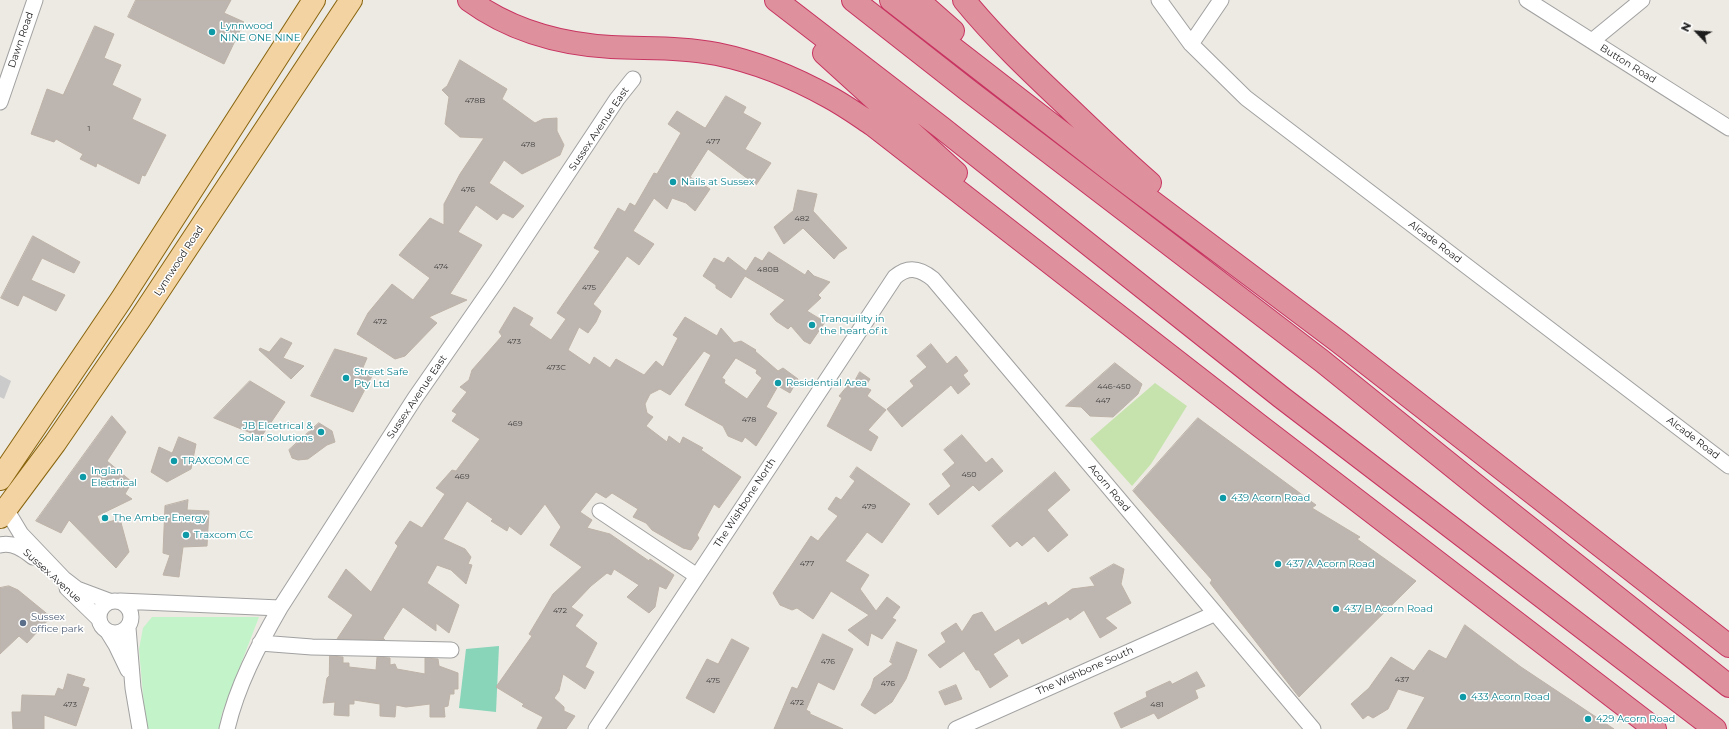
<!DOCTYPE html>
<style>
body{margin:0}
#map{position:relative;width:1729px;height:729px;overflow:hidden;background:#edeae3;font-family:Montserrat,sans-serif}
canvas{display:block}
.north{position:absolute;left:1677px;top:12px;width:40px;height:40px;-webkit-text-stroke:3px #fff;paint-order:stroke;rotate:295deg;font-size:11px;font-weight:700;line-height:16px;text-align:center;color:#1d1d1d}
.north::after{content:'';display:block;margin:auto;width:14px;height:18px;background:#1d1d1d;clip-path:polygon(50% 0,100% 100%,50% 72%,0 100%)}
</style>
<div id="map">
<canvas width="1729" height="729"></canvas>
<div class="north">N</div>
</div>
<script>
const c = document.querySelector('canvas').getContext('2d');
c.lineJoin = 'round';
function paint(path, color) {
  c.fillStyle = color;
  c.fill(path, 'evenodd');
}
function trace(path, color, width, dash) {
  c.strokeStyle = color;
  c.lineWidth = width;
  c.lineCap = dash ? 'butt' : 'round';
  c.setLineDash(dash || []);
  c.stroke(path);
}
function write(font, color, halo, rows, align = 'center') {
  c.font = font + ' Montserrat,sans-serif';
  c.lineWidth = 3;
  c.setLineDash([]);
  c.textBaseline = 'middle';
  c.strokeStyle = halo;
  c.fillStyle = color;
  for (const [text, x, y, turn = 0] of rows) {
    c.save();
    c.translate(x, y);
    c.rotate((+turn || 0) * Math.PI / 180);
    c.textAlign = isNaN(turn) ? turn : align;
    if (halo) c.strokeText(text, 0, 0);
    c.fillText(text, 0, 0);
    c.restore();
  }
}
const religious = new Path2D(`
 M0,375L11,381L4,399L0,397Z`);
const grass = new Path2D(`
 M1155,383L1187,406L1151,464L1132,486L1090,439Z`);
const park = new Path2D(`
 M152,617H259L222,713L219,729H146L139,649L143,628Z`);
const pitch = new Path2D(`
 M499,646L496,712L459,708L466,649Z`);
const building = new Path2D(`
 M136,0H231L224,13L244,22L224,64L128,17Z
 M95,26L114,34L104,58L121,65L112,85L141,99L132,119L166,135L145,176L142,175L139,184L97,163L96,167L80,159L83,154L56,139L54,142L31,134L47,89L63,95Z
 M460,60L507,89L502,99L535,123L543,119L557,118V131L564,145L560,155L522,174L504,160L489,183L524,206L513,218L503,213L497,220L476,205L458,232L482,245L450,294L467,300L429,317L437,323L405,356L395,359L357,334L368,313L392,284L413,300L430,278L399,255L430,218L444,225V204L460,174L484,138L460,137L445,124L449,97L442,90L447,86Z
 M726,96L746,107L743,113L761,123L745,149L771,163L756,185L708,149L690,177L710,189L695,211L686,203L672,198L667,209L654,198L633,231L654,244L639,265L627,256L593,304L601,311L596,322L588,333L579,327L568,350L590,365L594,357L610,368L616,359L644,375L656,361L663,367L678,338L673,335L685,317L717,336L721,328L734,343L741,341L756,350L755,351L778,371L783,368L798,379L790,393L778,386L766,407L777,413L756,446L745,437L742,442L728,436L723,426L685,405L711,355L704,351L670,395L660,389L650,394L645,404L647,413L653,417L646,426L667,442L669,436L680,444L683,437L703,448L701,450L741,477L719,508L714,504L697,535L699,538L691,550L683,548L652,530L646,523L633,517L638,509L612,493L606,498L596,492L580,512L592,520L587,528L610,534L649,561L650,559L674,575L666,589L659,586L655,607L649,613L627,597L639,585L614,569L611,575L607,573L591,586L571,607L583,615L575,626L597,643L585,667L594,672L585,689L563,674L559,691L554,698L564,707V711L575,716L566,729H537L543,717L522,706L524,704L496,687L532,636L529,634L553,594L582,567L550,545L561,527L545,504L521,535L509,526L507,531L491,521L493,519L467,501L443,539L465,549L471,557L468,564L472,565L466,584L451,570L437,565L427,583L459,605L449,633L436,623V631L403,607L383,638L385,640L337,639L353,615L328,597L346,569L371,592L398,546L395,543L410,521L422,528L445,494L436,488L452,470L456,471L480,439L452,421L457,414L452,411L467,392L460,387L469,380L472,370L502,336L499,332L514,307L533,318L529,325L551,340L566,319L557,313L600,251L594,248L618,208L625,212L630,203L635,206L654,173L657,174L681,133L668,124L677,111L705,128ZM736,358L757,370L756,373L762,378L747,399L724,383L725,380L722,378Z
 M798,190L817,194L813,211L847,248L839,253L834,259L803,228L784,244L774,227L793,211Z
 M33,236L80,262L74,273L42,258L31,280L65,295L56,311L23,295L18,306L1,298Z
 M769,252L805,275L808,270L814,276L830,282L818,295L821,298L807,311L825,322L810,344L804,341L791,326L788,329L776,321L770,314L785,300L745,276L731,298L716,288V285L703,276L714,258L724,263L728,257L746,271L755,257L762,261Z
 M281,338L292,343L283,358L304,366L291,379L259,350L260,348L269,352Z
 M931,344L947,364L956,356L968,371L963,375L970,384L958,394L951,385L902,427L887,409L914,386L910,381L927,367L917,356Z
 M335,349L367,358L361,372L372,376L353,412L311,396Z
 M1115,363L1142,384L1138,394L1113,417L1090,416L1081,407L1066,406Z
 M860,372L870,379L865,387L871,390L867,396L886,410L868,430L878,437L871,451L827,426L842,398L839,396L848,385L851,387Z
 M250,381L285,402L261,437L214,418Z
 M112,416L126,432L107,461L132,482L125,494L132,499L97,516L100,524L120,519L129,552L116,568L69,520L61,533L36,521Z
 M1198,418L1316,505L1312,508L1360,537L1357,539L1416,581L1299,697L1210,583L1212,580L1133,491Z
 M319,423L332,431L335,442L327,445L308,459L298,460L292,458L289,450Z
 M962,435L986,463L992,458L1003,471L979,491L973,485L938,515L929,504L951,486L942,474L955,463L944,450Z
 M179,437L196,444L191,469L167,482L151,472L159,447L172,453Z
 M857,467L910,504L882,543L867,532L845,561L869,575L860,589L876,611L887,597L900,607L892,618L896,620L882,639L871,633L868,646L848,630L869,615L831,591L813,619L797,608L792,610L780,605L773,593L811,536L818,541L838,516L828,509L836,497L841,500L855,481L850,477Z
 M1055,472L1070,490L1047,510L1068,535L1048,552L1034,536L1022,546L1017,541L1010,547L992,526Z
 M188,500L187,510L209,511L207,546L183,547L179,577L163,575L170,555L163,553L165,506Z
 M1114,564L1124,569L1121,584L1131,603L1105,618L1117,628L1100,638L1084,610L1070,620L1068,617L1022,644L1019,638L993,654L1008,676L990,688L979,670H976L964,651L940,668L928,655L946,642L941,633L956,623L962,632L973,615L982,612L995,632L1046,602L1048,606L1072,589L1095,586L1090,578Z
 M9,586L18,590L51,617L27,643L19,636L0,654V588Z
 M1465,625L1521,667L1614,729H1407L1425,697L1398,689L1388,709L1373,718L1368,715L1363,719L1351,704L1369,688L1391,657L1414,671L1429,650L1446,659Z
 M823,634L853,649L834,690L818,682L806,710L810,712V714L843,729H774L792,687L797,689Z
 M732,639L749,648L714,713L686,698L707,659L718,664Z
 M897,642L917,650L906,679L892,702L875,714L861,705L871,688L874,678L893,664L890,662Z
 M330,656L343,657V663H349V667L376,670L377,657L390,658V665L395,664L397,669L425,674V658L438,659L439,666L458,673V689H454V694H450L448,706L444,707L445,717H430V704L406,707L396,705L395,717L380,716V704L354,700V704H349V716L334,715L335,702L323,703L327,678L329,676Z
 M1197,672L1205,686L1195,690L1198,698L1158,719L1154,713L1121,728L1114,713L1147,697L1146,692L1170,681L1172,684Z
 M68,674L85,679L82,686L89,688L76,726L44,715V729H13L12,712H21L22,695L55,696L58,688L63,690Z
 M956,685L962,699L945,705L939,692Z`);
const minor = new Path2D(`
 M1159,0L1191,44L1246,98L1729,466
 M1527,0L1729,128
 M1592,41L1642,0
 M1191,44L1221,0
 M0,102L35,0
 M6,509L21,534L64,579L77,589L109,601
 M600,511L697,576
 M0,545C13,542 23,549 33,557
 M67,588L99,619
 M99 617a16 16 0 1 1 32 0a16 16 0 1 1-32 0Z
 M120,601L280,608
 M128,628L133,688L140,729
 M108,632L116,645L128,670
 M260,643L312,647L451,650
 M227,729C237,686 258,646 280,608L415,398L497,280L617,99L633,79
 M596,729L895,277C909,265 921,269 933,279L1313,729
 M956,729L1214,614`);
const primary = new Path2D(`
 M0,479L121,300L314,0
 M0,517L55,443L140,319L351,0`);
const motorway = new Path2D(`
 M469,0C510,30 560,44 611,47C646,49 682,47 717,54C756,62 795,78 829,97C844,105 858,115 873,125L1260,426L1655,729
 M776,0L942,128L1281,397L1715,729
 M853,0L969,91L1322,361L1488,495L1729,686
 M891,0L1114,173L1339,342L1729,646
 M918,0L953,31
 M964,0C995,38 1031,72 1067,106C1094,132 1121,158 1150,183
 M824,53L956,173`);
const markers = [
 [212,32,4,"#0f9aa8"],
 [673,182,4,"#0f9aa8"],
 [812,325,4,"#0f9aa8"],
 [346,378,4,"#0f9aa8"],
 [778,383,4,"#0f9aa8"],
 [321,432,4,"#0f9aa8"],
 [174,461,4,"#0f9aa8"],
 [83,477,4,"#0f9aa8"],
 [1223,498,4,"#0f9aa8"],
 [105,518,4,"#0f9aa8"],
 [186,535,4,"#0f9aa8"],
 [1278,564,4,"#0f9aa8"],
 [1336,609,4,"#0f9aa8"],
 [23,623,4,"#5c6f8a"],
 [1463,697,4,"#0f9aa8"],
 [1588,719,4,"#0f9aa8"]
];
const numberNames = [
 ["478B",475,101],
 ["1",89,129],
 ["477",713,142],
 ["478",528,145],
 ["476",468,190],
 ["482",802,219],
 ["474",441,267],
 ["480B",768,270],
 ["475",589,288],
 ["472",380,322],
 ["473",514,342],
 ["473C",556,368],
 ["446-450",1114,387],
 ["447",1103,401],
 ["478",749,420],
 ["469",515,424],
 ["450",969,475],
 ["469",462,477],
 ["479",869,507],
 ["477",807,564],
 ["472",560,611],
 ["476",828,662],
 ["437",1402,680],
 ["475",713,681],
 ["476",888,684],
 ["472",797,703],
 ["473",70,705],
 ["481",1157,705]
];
const cultureNames = [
 ["Lynnwood",220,26],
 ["NINE ONE NINE",220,38],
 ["Nails at Sussex",681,182],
 ["Tranquility in",820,319],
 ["the heart of it",820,331],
 ["Street Safe",354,372],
 ["Pty Ltd",354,384],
 ["Residential Area",786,383],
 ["JB Elcetrical &",313,426,"right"],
 ["Solar Solutions",313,438,"right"],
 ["TRAXCOM CC",182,461],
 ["Inglan",91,471],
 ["Electrical",91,483],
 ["439 Acorn Road",1231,498],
 ["The Amber Energy",113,518],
 ["Traxcom CC",194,535],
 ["437 A Acorn Road",1286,564],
 ["437 B Acorn Road",1344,609],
 ["433 Acorn Road",1471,697],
 ["429 Acorn Road",1596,719]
];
const streetNames = [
 ["Dawn Road",21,40,-71],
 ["Button Road",1628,64,32],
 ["Sussex Avenue East",599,129,-56],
 ["Alcade Road",1435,242,37],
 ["Lynnwood Road",179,261,-57],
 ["Sussex Avenue East",417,397,-56],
 ["Alcade Road",1693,438,37],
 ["Acorn Road",1109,488,50],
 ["The Wishbone North",745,503,-57],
 ["Sussex Avenue",52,576,42],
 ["The Wishbone South",1085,671,-24]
];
const serviceNames = [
 ["Sussex",31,617],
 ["office park",31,629]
];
paint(religious, '#cbcbcb');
paint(grass, '#c6e3ad');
paint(park, '#c3f4c9');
paint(pitch, '#88d5ba');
paint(building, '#bdb6b0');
trace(building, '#bdb2a7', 1);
trace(minor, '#a1a1a1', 17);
trace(primary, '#88640d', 24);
trace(motorway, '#c83461', 24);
trace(minor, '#fff', 15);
trace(primary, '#f3d3a2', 22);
trace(motorway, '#de919d', 22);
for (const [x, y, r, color] of markers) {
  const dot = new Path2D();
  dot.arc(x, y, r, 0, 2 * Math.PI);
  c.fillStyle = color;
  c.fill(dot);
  trace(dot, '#fff', 1.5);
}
write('8px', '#454342', null, numberNames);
write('10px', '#0d838f', '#fff', cultureNames, 'left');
write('10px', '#1d1d1d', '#fff', streetNames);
write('10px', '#4e5e75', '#fff', serviceNames, 'left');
</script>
